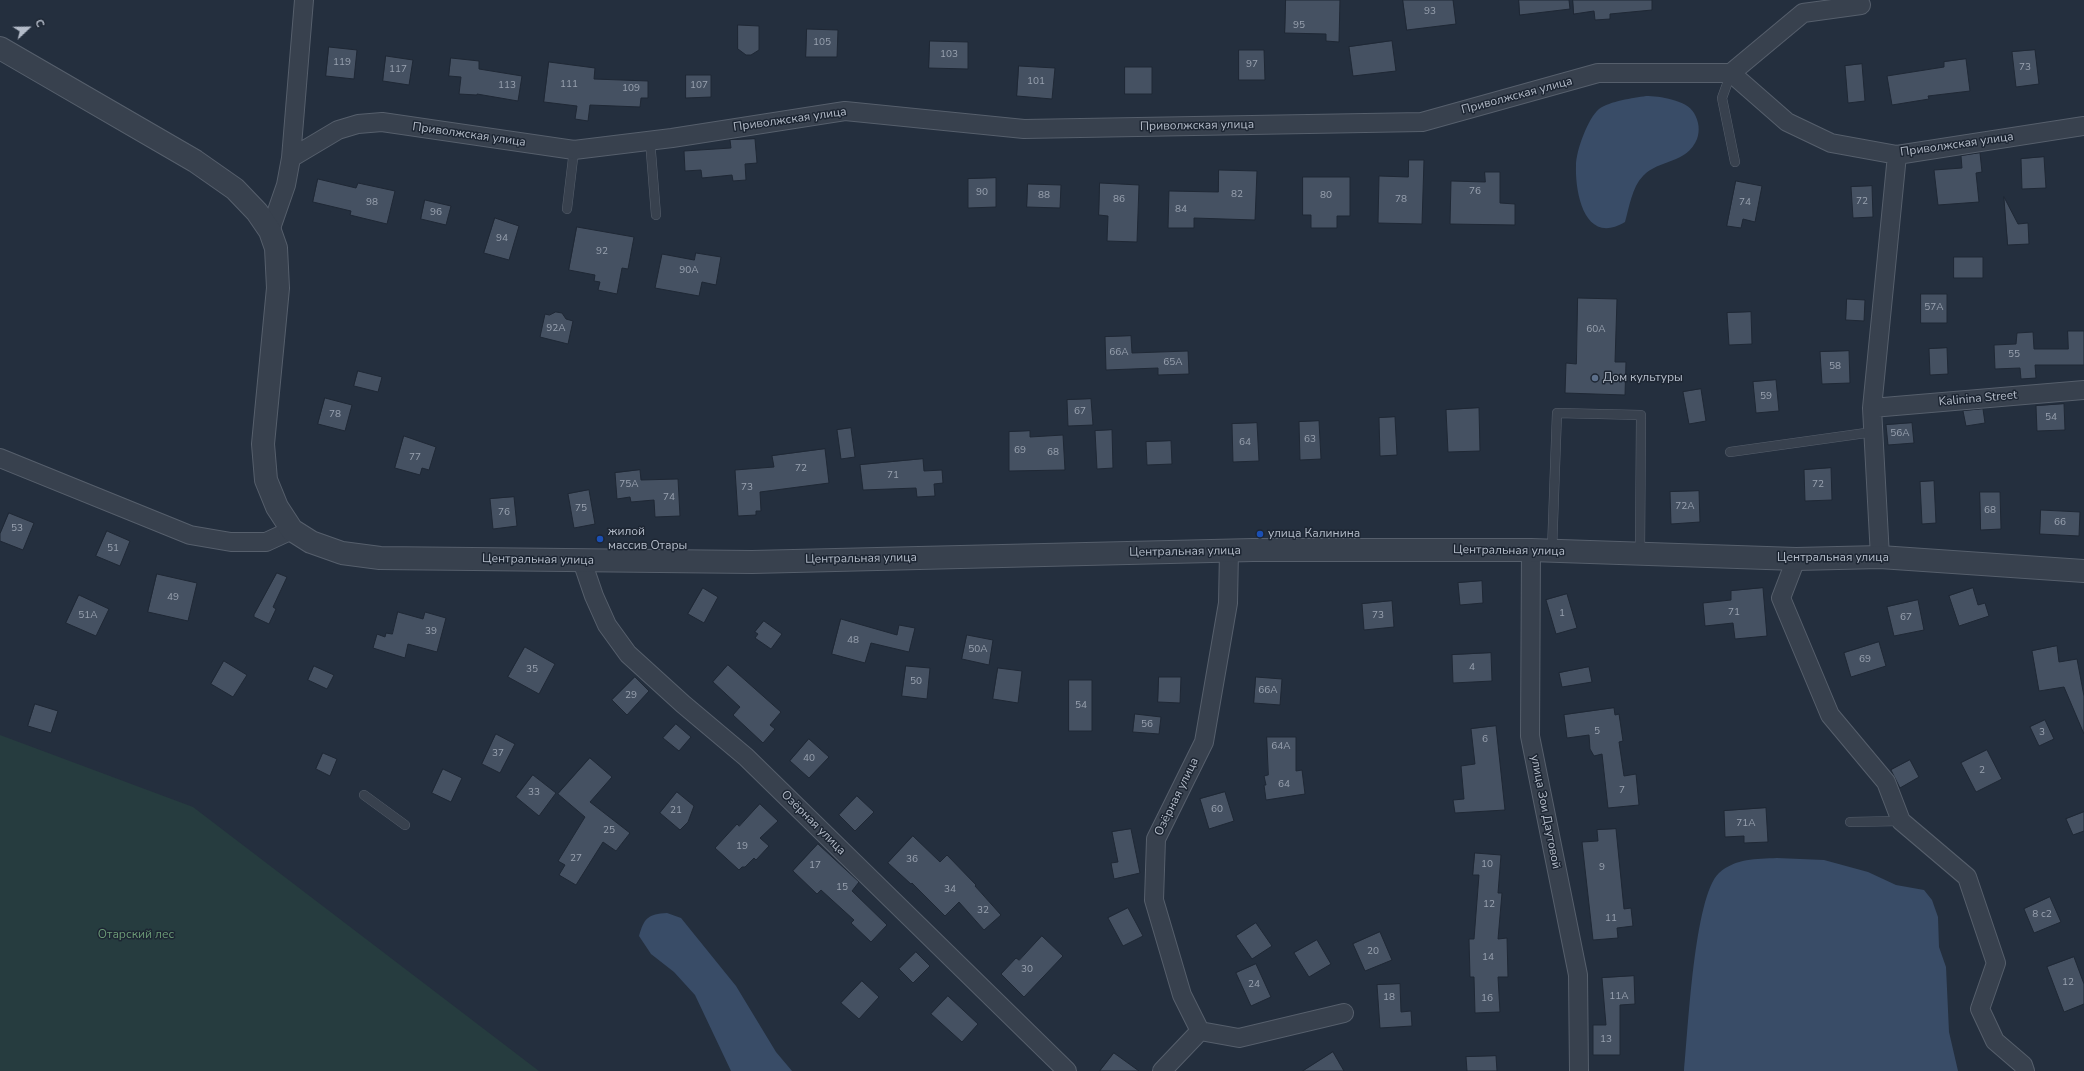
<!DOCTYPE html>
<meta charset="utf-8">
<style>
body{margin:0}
#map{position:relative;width:2084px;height:1071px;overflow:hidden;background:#242f3e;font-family:"Nunito Sans",sans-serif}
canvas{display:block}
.north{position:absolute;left:8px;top:8px;width:40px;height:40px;-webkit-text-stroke:3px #1d2633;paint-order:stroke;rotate:68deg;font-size:11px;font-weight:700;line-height:16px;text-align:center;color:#b4bcc9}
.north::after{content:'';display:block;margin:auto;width:14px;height:18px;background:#b4bcc9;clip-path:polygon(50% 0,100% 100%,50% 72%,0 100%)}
</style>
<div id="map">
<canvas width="2084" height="1071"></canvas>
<div class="north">С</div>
</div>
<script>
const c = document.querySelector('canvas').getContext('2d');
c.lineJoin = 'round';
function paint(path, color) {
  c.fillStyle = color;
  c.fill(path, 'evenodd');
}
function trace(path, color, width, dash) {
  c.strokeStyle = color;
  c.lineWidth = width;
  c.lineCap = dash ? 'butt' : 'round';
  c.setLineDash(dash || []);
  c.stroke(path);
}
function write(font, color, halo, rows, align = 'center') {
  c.font = font + ' "Nunito Sans",sans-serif';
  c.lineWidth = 3;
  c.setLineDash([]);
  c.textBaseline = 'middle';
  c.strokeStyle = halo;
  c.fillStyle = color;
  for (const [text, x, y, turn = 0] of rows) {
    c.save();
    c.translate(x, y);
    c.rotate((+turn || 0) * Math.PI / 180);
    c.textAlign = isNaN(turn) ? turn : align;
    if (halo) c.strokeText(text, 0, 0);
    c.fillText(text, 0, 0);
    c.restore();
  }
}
const green = new Path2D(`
 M0,735L193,807L539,1071H0Z`);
const water = new Path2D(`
 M1646,96C1659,96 1687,100 1694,113C1699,122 1700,130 1697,139C1687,164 1659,159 1643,176C1632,187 1629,208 1625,222C1585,246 1575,194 1576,165C1576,151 1588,118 1599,109C1610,101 1633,98 1646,96Z
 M1777,858L1824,860L1868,872L1896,885L1924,890L1932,900L1938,917L1939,947L1946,967L1949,1032L1958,1071H1684C1688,1032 1694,896 1719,873C1736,858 1756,859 1777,858Z
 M667,913L681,918L736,986L776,1052L792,1071H731L695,995L674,972L651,954L639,936C644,918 648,914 667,913Z`);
const building = new Path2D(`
 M1286,0H1340L1339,42L1326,41V34L1285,33Z
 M1403,0H1453L1456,24L1407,30Z
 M1519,0H1569L1570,9L1520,15Z
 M1573,0H1652V10L1610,14V19L1595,20L1594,11L1574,14Z
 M738,25L759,26V50L751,55H746L738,49Z
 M807,29L838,30L837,57H806Z
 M930,41L968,42V69L929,68Z
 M1392,41L1396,71L1353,76L1349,47Z
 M329,47L357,50L354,79L326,76Z
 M1239,50H1264L1265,80H1239Z
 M2035,50L2039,84L2016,87L2012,52Z
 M386,56L413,60L409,85L383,81Z
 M451,58L479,61V69L522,76L518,101L477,94V95L459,94L461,77L449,76Z
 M1966,59L1970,91L1928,96L1929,99L1892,105L1887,76L1944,67V62Z
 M549,62L595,68L594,79L648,81V98H641L640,107L590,105L588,121L575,119L577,106L544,102Z
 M1862,64L1865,101L1848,103L1845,66Z
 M1019,66L1055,68L1052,99L1017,96Z
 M1125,67H1152V94H1125Z
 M686,75H711V97L686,98Z
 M755,139L757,163L745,164L746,180L733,181L732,175L702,178L701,170L685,171L684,151L731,148L730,140Z
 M1980,153L1982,172L1976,173L1979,202L1938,205L1934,170L1962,168L1961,156Z
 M2044,157L2046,188L2022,189L2021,159Z
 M1409,160H1424L1422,224L1378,223L1379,176L1408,177Z
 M1219,170L1257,171L1255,220L1194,218V228H1168L1169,191L1218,192Z
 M1485,172H1500V203L1515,204V225L1450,224L1451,181L1485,182Z
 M1303,177H1350V216H1337V228H1311V215H1303Z
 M996,178V207L968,208V179Z
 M318,179L356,188L358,183L395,191L387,224L350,215L351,211L313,202Z
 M1736,181L1762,186L1755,222L1743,219L1741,228L1727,226Z
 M1100,183L1139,185L1137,242L1107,241L1108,216L1099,215Z
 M1028,184L1061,185L1060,208L1027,207Z
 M1872,186L1873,217L1853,218L1851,187Z
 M2004,197L2018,224L2028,223L2029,244L2008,245Z
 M425,200L451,206L446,225L421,219Z
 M495,218L519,226L509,260L484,253Z
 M577,227L634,237L628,269L622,268L617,294L598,290L600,282L594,281L595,275L569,270Z
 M696,253L721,257L716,285L702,282L699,296L655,288L662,254L694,260Z
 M1954,257H1983V278H1954Z
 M1921,294H1947V323H1921Z
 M1578,298L1617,299L1615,362H1626L1625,395L1565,393L1566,363L1576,364Z
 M1847,299L1865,300L1864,321L1846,320Z
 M556,312L562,313L566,319L573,321L568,344L540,337L545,314L549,315Z
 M1751,312L1752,344L1729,345L1727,313Z
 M2068,331H2084V365H2035L2036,378L2021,379L2020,368L1995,369L1994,345L2016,344L2017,333L2033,332L2034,349H2068Z
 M1131,336L1132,353L1188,351L1189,374L1158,375V368L1106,370L1105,337Z
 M1947,348L1948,374L1930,375L1929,349Z
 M1849,351L1850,383L1822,384L1820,352Z
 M358,371L382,377L378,392L354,386Z
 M1776,380L1779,411L1756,413L1753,382Z
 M1701,389L1706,421L1689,424L1683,392Z
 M325,398L352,405L345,431L318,424Z
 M1091,399L1093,425L1068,426L1067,400Z
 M2064,404L2065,430L2037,431L2036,406Z
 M1479,408L1480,451L1448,452L1446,410Z
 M1983,409L1985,423L1966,426L1963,411Z
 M1395,417L1397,455L1380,456L1379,418Z
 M1319,421L1321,459L1300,460L1299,422Z
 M1257,423L1259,461L1233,462L1232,424Z
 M1912,423L1914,443L1888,445L1886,425Z
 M851,428L855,457L841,459L837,430Z
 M1112,430L1113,468L1097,469L1095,431Z
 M1030,431V437L1063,435L1065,470L1009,471V432Z
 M404,436L436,447L429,470L422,468L420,475L395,468Z
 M1171,441L1172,464L1147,465L1146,442Z
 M825,449L829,483L760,492L761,511H756V515L738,516L735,470L774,467L772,456Z
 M923,459L924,471L942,470L943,483L934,484L935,496L917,497L916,488L863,490L860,465Z
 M1831,468L1832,500L1805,501L1804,470Z
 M640,470L641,480L678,479L680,516L655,517L654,500L631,502L630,497L617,499L615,473Z
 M1934,481L1936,523L1922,524L1920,482Z
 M589,490L595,524L574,528L568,494Z
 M1699,491L1700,522L1671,524L1670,492Z
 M1980,492H2000L2001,529L1981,530Z
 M514,497L517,526L493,529L490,499Z
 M2041,510L2080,512L2079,536L2040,534Z
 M9,513L34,523L23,550L0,541V534Z
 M107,531L130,541L120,566L96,556Z
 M277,573L287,577L273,607L276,609L269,624L254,617V615Z
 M157,574L197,583L188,621L148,612Z
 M1482,581L1483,603L1460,605L1458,583Z
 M703,588L718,597L704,623L688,614Z
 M1763,588L1767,636L1735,639L1733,623L1705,626L1703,603L1731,600V591Z
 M1973,588L1978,605L1985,603L1989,616L1959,626L1949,596Z
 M1567,594L1577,628L1556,634L1546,600Z
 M79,595L109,609L96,636L66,623Z
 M1918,600L1924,630L1894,636L1887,607Z
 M1392,601L1394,627L1364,630L1362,604Z
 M398,612L423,619L425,612L446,618L437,652L408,644L405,658L373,648L377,634L385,637L386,633L392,634Z
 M841,619L897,635L899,625L915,628L909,652L871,643L865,663L832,654Z
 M764,621L782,634L771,649L755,638L758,634L755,632Z
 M967,635L993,640L989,665L962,659Z
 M1879,642L1886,666L1851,677L1844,653Z
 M2057,646L2059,662L2077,659L2084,696V734L2064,687L2039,691L2032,651Z
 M525,647L555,664L539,694L508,677Z
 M1491,653L1492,681L1453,683L1452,655Z
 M224,661L247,675L233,697L211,684Z
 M728,665L781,712L770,725L775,729L763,743L733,715L740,707L713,682Z
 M314,666L334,675L327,689L308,680Z
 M906,666L930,668L927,699L902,696Z
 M1589,667L1592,682L1562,687L1559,673Z
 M998,668L1022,671L1018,703L993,699Z
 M635,677L649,691L627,715L612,700Z
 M1159,677H1181L1180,703L1158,702Z
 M1256,677L1282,679L1280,705L1254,703Z
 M1069,680H1092V731H1069Z
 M35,704L58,711L51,733L28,726Z
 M1614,708L1615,715L1619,714L1623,741L1619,742L1624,776L1636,774L1639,805L1608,808L1602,754L1594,756L1590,749L1589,735L1567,738L1564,715Z
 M1135,714L1161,717L1159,734L1133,732Z
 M2045,720L2054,739L2039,746L2030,727Z
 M676,724L691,737L679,751L663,738Z
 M1496,726L1505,810L1455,813L1453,800L1464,799L1461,766L1475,764L1471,729Z
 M496,734L515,744L500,773L482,764Z
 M1267,737H1296V771L1302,770L1305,794L1266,800L1264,785H1266L1264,776L1268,775Z
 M809,739L829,757L809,778L790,761Z
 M1987,750L2002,779L1976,792L1961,763Z
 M323,753L337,759L330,776L316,769Z
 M590,758L612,777L590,802L630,833L616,851L603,842L576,885L559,875L565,865L558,861L585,817L558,794Z
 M1910,760L1919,777L1900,788L1891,770Z
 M443,769L462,778L451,802L432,793Z
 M533,775L556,793L539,816L516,797Z
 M677,792L694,806L688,822L680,830L660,813Z
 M1225,792L1234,821L1209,829L1200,799Z
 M857,796L874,812L855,831L839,815Z
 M760,804L778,821L760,838L769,846L756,860L754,858L745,867H742L739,870L715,848L737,824L739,826Z
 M1766,808L1768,842L1744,843V836L1725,837L1724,811Z
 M2084,812V831L2073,835L2066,819Z
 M1131,829L1140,873L1114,879L1111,863L1118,862L1112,832Z
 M1616,829L1624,909L1631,908L1633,926L1617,928L1618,938L1593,940L1582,842L1598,841L1597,830Z
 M913,836L940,862L947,855L976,885L975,886L1001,915L984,930L959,902L945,916L912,883L911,884L888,863Z
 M818,844L859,882L852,891L887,925L871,942L851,923L854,920L821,890L817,894L793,871Z
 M1475,853L1501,855L1498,893H1502L1498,939L1507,938L1508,977H1498L1500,1012L1475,1013L1474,977H1470L1469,939H1474L1479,875H1473Z
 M2050,897L2061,922L2034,933L2024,909Z
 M1128,908L1143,936L1123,946L1108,918Z
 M1256,923L1272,946L1252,959L1236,936Z
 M1380,932L1392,960L1365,971L1353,944Z
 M1042,936L1063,956L1024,997L1001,974L1016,958L1019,960Z
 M1317,940L1331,964L1309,977L1294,953Z
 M916,952L930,966L913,983L899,969Z
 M2074,957L2084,984V1004L2064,1012L2047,967Z
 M1256,964L1271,997L1251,1006L1236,973Z
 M1634,976L1635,1004L1620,1005V1055H1593V1025H1606L1602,978Z
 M862,981L879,997L859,1019L841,1003Z
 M1400,984L1401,1012L1411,1011L1412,1026L1380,1028L1377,985Z
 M948,996L978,1024L962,1042L931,1014Z
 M1333,1052L1344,1071H1303Z
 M1114,1053L1139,1071H1100Z
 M1496,1056L1497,1071H1467L1466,1057Z`);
const service = new Path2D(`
 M1731,73L1722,98L1735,162
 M650,140L656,215
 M567,209L574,150
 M1730,452L1873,432
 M1552,550L1557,413L1641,415L1640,554
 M364,795L405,825
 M1850,822L1901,821`);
const minor = new Path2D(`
 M1731,73L1803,13L1861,5
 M291,158L338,130L358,124L382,122L574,150L672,138L845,111L1024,129L1422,122L1598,73H1731L1787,122L1831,143L1897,155L2084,126
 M270,231L286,185L291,158L304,0
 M1872,408L2084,390
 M0,458L190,535L231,542H266L292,530
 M1531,550L1530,736L1578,975L1579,1071
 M1880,557L1872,408L1897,155
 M1796,559L1781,598L1830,715L1886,782L1901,821L1967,877L1996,963L1980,1009L1995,1041L2023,1065L2025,1071
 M582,561L594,596L607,625L628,654L683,704L746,757L1067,1071
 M1200,1031L1239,1038L1344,1013
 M1162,1071L1200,1031L1182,995L1154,900L1156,839L1204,742L1228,603L1229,551`);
const tertiary = new Path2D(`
 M0,48L195,161L235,189L257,212L270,231L276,248L278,288L263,444L266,480L277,507L292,530L311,542L342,553L380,558L752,562L1253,550H1531L1796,559L1880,557L2084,571`);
const markers = [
 [1595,378,4,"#5c6f8a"],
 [1260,534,4,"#1a4fb4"],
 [600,539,4,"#1a4fb4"]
];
const numberNames = [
 ["93",1430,12],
 ["95",1299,26],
 ["105",822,43],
 ["103",949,55],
 ["119",342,63],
 ["97",1252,65],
 ["73",2025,68],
 ["117",398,70],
 ["101",1036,82],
 ["111",569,85],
 ["113",507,86],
 ["107",699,86],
 ["109",631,89],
 ["76",1475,192],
 ["90",982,193],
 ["82",1237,195],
 ["88",1044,196],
 ["80",1326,196],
 ["86",1119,200],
 ["78",1401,200],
 ["72",1862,202],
 ["98",372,203],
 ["74",1745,203],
 ["84",1181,210],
 ["96",436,213],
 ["94",502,239],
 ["92",602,252],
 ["90А",689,271],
 ["57А",1934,308],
 ["92А",556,329],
 ["60А",1596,330],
 ["66А",1119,353],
 ["55",2014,355],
 ["65А",1173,363],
 ["58",1835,367],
 ["59",1766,397],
 ["67",1080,412],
 ["78",335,415],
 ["54",2051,418],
 ["56А",1900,434],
 ["63",1310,440],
 ["64",1245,443],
 ["69",1020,451],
 ["68",1053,453],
 ["77",415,458],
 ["72",801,469],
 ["71",893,476],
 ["75А",629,485],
 ["72",1818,485],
 ["73",747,488],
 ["74",669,498],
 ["72А",1685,507],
 ["75",581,509],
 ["68",1990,511],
 ["76",504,513],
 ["66",2060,523],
 ["53",17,529],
 ["51",113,549],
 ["49",173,598],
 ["71",1734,613],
 ["1",1562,614],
 ["51А",88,616],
 ["73",1378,616],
 ["67",1906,618],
 ["39",431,632],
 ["48",853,641],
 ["50А",978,650],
 ["69",1865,660],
 ["4",1472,668],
 ["35",532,670],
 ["50",916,682],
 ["66А",1268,691],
 ["29",631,696],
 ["54",1081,706],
 ["56",1147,725],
 ["5",1597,732],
 ["3",2042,733],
 ["6",1485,740],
 ["64А",1281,747],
 ["37",498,754],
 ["40",809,759],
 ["2",1982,771],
 ["64",1284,785],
 ["7",1622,791],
 ["33",534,793],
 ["60",1217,810],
 ["21",676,811],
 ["71А",1746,824],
 ["25",609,831],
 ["19",742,847],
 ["27",576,859],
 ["36",912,860],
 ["10",1487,865],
 ["17",815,866],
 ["9",1602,868],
 ["15",842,888],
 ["34",950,890],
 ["12",1489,905],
 ["32",983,911],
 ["8 с2",2042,915],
 ["11",1611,919],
 ["20",1373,952],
 ["14",1488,958],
 ["30",1027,970],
 ["12",2068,983],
 ["24",1254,985],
 ["11А",1619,997],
 ["18",1389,998],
 ["16",1487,999],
 ["13",1606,1040]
];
const streetNames = [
 ["Приволжская улица",1517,96,-15],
 ["Приволжская улица",790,120,-8],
 ["Приволжская улица",1197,126,-1],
 ["Приволжская улица",469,135,8],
 ["Приволжская улица",1957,145,-8],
 ["Kalinina Street",1978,399,-5],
 ["Центральная улица",1509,551,1],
 ["Центральная улица",1185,552,-1],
 ["Центральная улица",1833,558],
 ["Центральная улица",861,559,-1],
 ["Центральная улица",538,560,1],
 ["Озёрная улица",1177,797,-64],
 ["улица Зои Даутовой",1545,812,79],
 ["Озёрная улица",813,823,45]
];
const poiNames = [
 ["Дом культуры",1603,378],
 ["жилой",608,532],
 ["массив Отары",608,546],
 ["улица Калинина",1268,534]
];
const parkNames = [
 ["Отарский лес",136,935]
];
paint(green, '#263c3f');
paint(water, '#394c67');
paint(building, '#455162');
trace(building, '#1f2835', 1);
trace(service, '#565f6c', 10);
trace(minor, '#565f6c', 20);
trace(tertiary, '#565f6c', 24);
trace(service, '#38414e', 9);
trace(minor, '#38414e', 18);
trace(tertiary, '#38414e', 22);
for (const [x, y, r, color] of markers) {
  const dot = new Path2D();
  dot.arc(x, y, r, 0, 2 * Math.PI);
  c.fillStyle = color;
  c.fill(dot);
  trace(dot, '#1d2633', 1.5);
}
write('10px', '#98a1af', null, numberNames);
write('12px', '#b4bcc9', '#1d2633', streetNames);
write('12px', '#b4bcc9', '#1d2633', poiNames, 'left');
write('12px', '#6b9a76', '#1d2633', parkNames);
</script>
